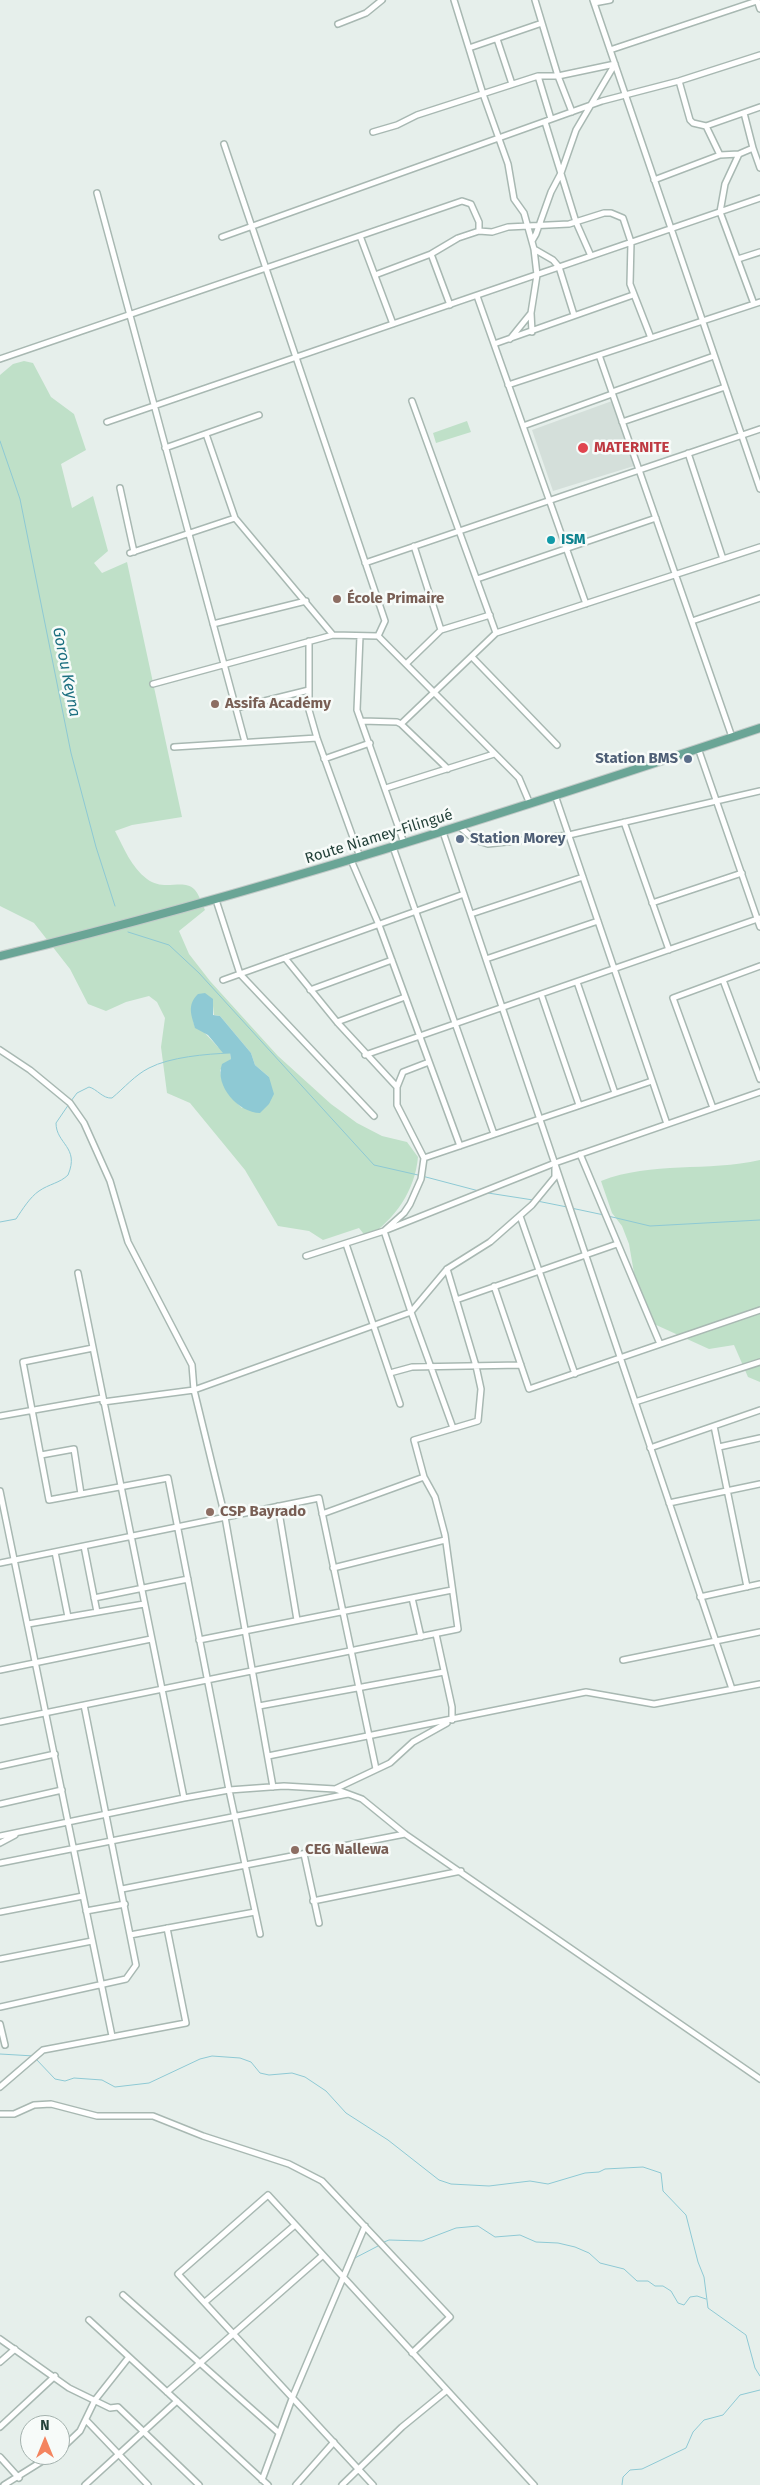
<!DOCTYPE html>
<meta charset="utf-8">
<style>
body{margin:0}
#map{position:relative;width:760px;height:2485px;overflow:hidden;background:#e6efeb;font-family:"Fira Sans",sans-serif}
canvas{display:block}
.north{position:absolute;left:20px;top:2415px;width:50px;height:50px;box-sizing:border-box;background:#f7fbf9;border:1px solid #a3b1ad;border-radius:50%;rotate:0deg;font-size:14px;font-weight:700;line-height:20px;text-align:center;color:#24423a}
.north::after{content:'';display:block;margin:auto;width:18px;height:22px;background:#f4845f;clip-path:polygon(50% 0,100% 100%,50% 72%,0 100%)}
</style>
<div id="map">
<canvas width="760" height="2485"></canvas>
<div class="north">N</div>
</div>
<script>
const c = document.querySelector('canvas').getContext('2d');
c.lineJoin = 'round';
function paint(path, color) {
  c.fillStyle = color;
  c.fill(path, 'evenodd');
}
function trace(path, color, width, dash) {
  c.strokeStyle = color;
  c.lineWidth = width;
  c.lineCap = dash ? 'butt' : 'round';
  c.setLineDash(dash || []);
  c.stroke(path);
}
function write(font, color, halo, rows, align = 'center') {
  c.font = font + ' "Fira Sans",sans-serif';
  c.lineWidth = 5;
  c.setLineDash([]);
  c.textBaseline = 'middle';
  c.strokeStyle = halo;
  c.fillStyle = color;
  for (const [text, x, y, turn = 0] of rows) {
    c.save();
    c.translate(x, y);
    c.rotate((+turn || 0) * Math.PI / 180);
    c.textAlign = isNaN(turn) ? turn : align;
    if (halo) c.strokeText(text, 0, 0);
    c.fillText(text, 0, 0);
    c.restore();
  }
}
const built = new Path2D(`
 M612,401L634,466L553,491L532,430Z`);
const green = new Path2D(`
 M24,361L33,363L51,397L74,414L86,450L61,464L72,508L93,496L108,551L94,563L102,573L127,562L182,817L132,825L115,831C124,848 131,867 147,879C164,892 183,878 194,889C199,894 202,904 205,910L179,931L189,954L210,981L278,1056L331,1104L357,1123L382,1136L407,1142L418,1157C415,1191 395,1219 367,1238L359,1228L323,1240L309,1231L278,1226L245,1170L190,1103L167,1093L161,1047L165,1018L157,1002L149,996L126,1002L106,1011L88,1004L70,969L34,923L0,906V375L13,364ZM213,1006L214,1015L220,1016L251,1053L255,1065L269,1077L242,1108C230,1097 222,1086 220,1070L231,1059L230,1053L218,1047L202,1030L195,1027L193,1021Z
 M467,421L471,432L436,443L433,433Z
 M760,1160V1382L748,1377L734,1345L709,1349L654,1324L634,1273L629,1244L622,1226L612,1213L601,1181C652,1161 708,1172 760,1160Z`);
const water = new Path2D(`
 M205,993L213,999V1015L220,1016L251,1053L255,1065L269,1077L274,1094L269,1104L260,1113C239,1113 214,1086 222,1064L231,1059L230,1053H223L208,1035L195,1028C191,1014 187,1005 198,994Z`);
const stream = new Path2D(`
 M0,441L20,499L71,753L96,847L115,906
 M128,932L169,945L199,973L374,1165L418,1175
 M71,1101L77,1093L89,1087C97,1089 103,1099 112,1098C124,1088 135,1075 149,1068C170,1057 206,1054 230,1053
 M422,1176L479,1191
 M488,1193L533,1200
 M537,1201L567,1207
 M571,1208L604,1215
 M608,1216L650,1226L760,1220
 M0,1222L16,1219C22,1210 30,1197 39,1191C49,1184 60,1183 68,1175C80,1147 56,1144 56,1123L69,1104
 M0,2054L34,2056
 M36,2059L55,2079L65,2081L74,2078L102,2080L115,2087L149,2083L200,2059L212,2056L240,2058L251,2062L260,2073L269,2075L292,2073L305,2077L326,2091L346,2113L388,2140L439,2180L451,2184L489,2186L530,2181L548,2184L585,2173L599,2172L605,2169L643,2167L661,2173L663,2191L686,2215L698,2262L704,2277L708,2308L746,2335L755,2368L760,2376
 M384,2242L389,2240L422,2241L456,2228L478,2226L495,2237L520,2235L536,2242L558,2243L575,2247L589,2253L600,2263L624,2269L637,2281H648L655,2286H663L671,2291L678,2303L684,2305L690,2297L697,2296L706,2299
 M353,2259L378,2246
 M622,2485L623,2477L630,2470L642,2469L686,2448L693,2432L704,2420L723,2415L740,2395L760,2390`);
const street = new Path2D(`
 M454,0L483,94L508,164L514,199L524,213L534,249L537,275L531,313L510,339
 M535,0L558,76L572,112
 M593,0L760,489
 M757,0L760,9
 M594,3L610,0
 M338,24L366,13L382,0
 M497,39L512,84
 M469,48L542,23
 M610,50L757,1
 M538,76L551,119
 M679,81L690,120L693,123L706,126L720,155L739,154L725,184L720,212L754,304
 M545,122L576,222L591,256
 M706,126L760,107
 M373,132L397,125L417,115L538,76H558L615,64
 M224,144L385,621L378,636
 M753,148L760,168
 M739,154L753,148L744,113
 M654,180L720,155
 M97,193L245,742
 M360,236L393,324
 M222,237L602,101L679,81L760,55
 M532,241L536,234L551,192L561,173L576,130L615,64
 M534,249L553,260L559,267L574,315
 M431,254L450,305
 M738,259L760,252
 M375,275L431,254L458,238L479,231L492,232L508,227L569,224L604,213H611L623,218L631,242L630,284L651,338
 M477,296L586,604
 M531,313L532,332
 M494,344L633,295
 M599,355L732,737
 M0,359L462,201L471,204L479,222V231
 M508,385L760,302
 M612,392L714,356
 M412,401L496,633
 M107,422L760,198
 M622,422L725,387
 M523,426L612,394
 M206,434L235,518L333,635L378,636L519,778L530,804
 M165,448L259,415
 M688,453L723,559
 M120,488L134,552
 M414,546L441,630
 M130,553L235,518
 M365,563L760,429
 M477,579L656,518
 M692,621L760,598
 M213,624L306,601
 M360,636L357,710L404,843
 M309,641V710L317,738L360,857
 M472,657L557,745
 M406,664L441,630L490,615
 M153,684L333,635
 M236,708L309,690
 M362,721L397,722L401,724L448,769
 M401,724L496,633L760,547
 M174,747L317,738
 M698,748L760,927
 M324,759L370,743
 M386,788L494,754
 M555,795L667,1124
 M624,822L669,950
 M460,827L475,840L488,844L569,835L760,791
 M443,832L732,1689
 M393,847L494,1134
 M351,860L379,925L460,1146
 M216,900L240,974L374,1116
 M652,903L742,873
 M471,914L583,877
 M285,958L337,1022L397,1087V1105L424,1158L421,1179L410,1204L404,1213L384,1231L411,1312L453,1428
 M486,959L598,921
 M223,980L464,894
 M723,980L760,1079
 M577,982L615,1093
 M310,990L392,960
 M541,994L579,1105
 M337,1022L405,997
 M0,1050L30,1070L70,1103L84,1123L110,1181L128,1242L192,1365L194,1390L225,1517L273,1787
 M365,1055L760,918
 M397,1087L403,1072L429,1062
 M713,1108L673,998L760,966
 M580,1154L660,1344
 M424,1158L652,1081
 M520,1216L575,1374
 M346,1244L400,1404
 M306,1256L384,1231L555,1163L760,1092
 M78,1273L184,1798
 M494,1286L529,1389L760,1310
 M456,1300L617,1244
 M93,1348L23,1362L49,1500L168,1478L229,1790L260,1934
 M390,1373L412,1367L521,1365
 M103,1402L194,1390L411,1312L447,1269L490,1242L532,1205L555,1177V1168
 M635,1402L760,1362
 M0,1416L102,1398
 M714,1426L747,1587
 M719,1447L760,1438
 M650,1448L760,1410
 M41,1455L74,1449L81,1494
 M0,1491L112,2036
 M669,1503L760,1484
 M278,1506L297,1620
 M322,1514L424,1477
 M84,1546L97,1612
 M55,1552L68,1617
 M0,1563L319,1498L376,1769
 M333,1568L445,1540
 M700,1597L760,1584
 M94,1598L188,1579
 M412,1598L421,1637
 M28,1624L144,1604
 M436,1634L452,1707V1720
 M199,1640L452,1590
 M623,1660L760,1632
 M0,1670L151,1639
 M259,1706L444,1672
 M0,1722L458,1629L445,1535L435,1497L424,1477L414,1440L478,1421L481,1389L476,1366L447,1269
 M268,1756L586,1692L654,1704L760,1684
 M0,1766L55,1754
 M335,1789L390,1763L413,1742L447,1723
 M0,1804L62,1790
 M0,1836L184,1798L229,1790L284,1786L335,1789L362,1799L405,1834L760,2079
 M0,1843L15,1835
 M304,1854L319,1923
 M0,1863L348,1794
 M122,1889L405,1834
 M313,1901L461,1871
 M86,1911L125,1904
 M0,1912L83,1896
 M130,1935L255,1912
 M0,1959L92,1941
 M0,2007L126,1979L136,1965L84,1705
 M0,2024L5,2045
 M0,2087L43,2050L186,2023L167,1928
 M0,2114H14L34,2105L51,2104L97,2116H153L203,2136L289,2164L322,2181L450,2317L412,2353
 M123,2295L279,2433
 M205,2302L295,2225
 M89,2320L268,2485
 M0,2339L69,2388L110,2408L118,2407L199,2485
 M0,2362L15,2349
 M167,2392L323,2255
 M86,2420L148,2485
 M0,2427L55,2376
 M60,2450L80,2431L95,2400L129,2357
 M0,2457L19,2478
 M262,2480L293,2396L365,2226
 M4,2485L52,2455
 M85,2485L177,2401
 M296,2485L334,2442
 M342,2485L402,2427L446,2391
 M373,2485L178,2274L268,2195L534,2485`);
const primary = new Path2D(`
 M0,956C257,893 509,812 760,728`);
const markers = [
 [583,448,6,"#e0444e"],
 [551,540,5,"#0f9aa8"],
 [337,599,5,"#8d6e63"],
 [215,704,5,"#8d6e63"],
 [688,759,5,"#5c6f8a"],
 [460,839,5,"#5c6f8a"],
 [210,1512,5,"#8d6e63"],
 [295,1850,5,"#8d6e63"]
];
const healthNames = [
 ["MATERNITE",594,448]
];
const cultureNames = [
 ["ISM",561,540]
];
const educationNames = [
 ["École Primaire",347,599],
 ["Assifa Académy",225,704],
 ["CSP Bayrado",220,1512],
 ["CEG Nallewa",305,1850]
];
const serviceNames = [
 ["Station BMS",678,759],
 ["Station Morey",470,839,"left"]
];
const streetNames = [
 ["Route Niamey-Filingué",379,837,-17]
];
const waterNames = [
 ["Gorou Keyna",66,672,79]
];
paint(built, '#d4dfda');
paint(green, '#bfe0c8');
paint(water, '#8ec9d4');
trace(stream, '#8ec9d4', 1);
trace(street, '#a8b8b2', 8);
trace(primary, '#c2cac8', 10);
trace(street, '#fff', 5);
trace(primary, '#6aa596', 8);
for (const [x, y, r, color] of markers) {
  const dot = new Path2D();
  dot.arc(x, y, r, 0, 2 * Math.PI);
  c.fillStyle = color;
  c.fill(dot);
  trace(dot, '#f7fbf9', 2);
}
write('bold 15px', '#be3a42', '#f7fbf9', healthNames, 'left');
write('bold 15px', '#0d838f', '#f7fbf9', cultureNames, 'left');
write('bold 15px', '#785e54', '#f7fbf9', educationNames, 'left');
write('bold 15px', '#4e5e75', '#f7fbf9', serviceNames, 'right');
write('15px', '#24423a', '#f7fbf9', streetNames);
write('italic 16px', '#1c6f80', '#f7fbf9', waterNames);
</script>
